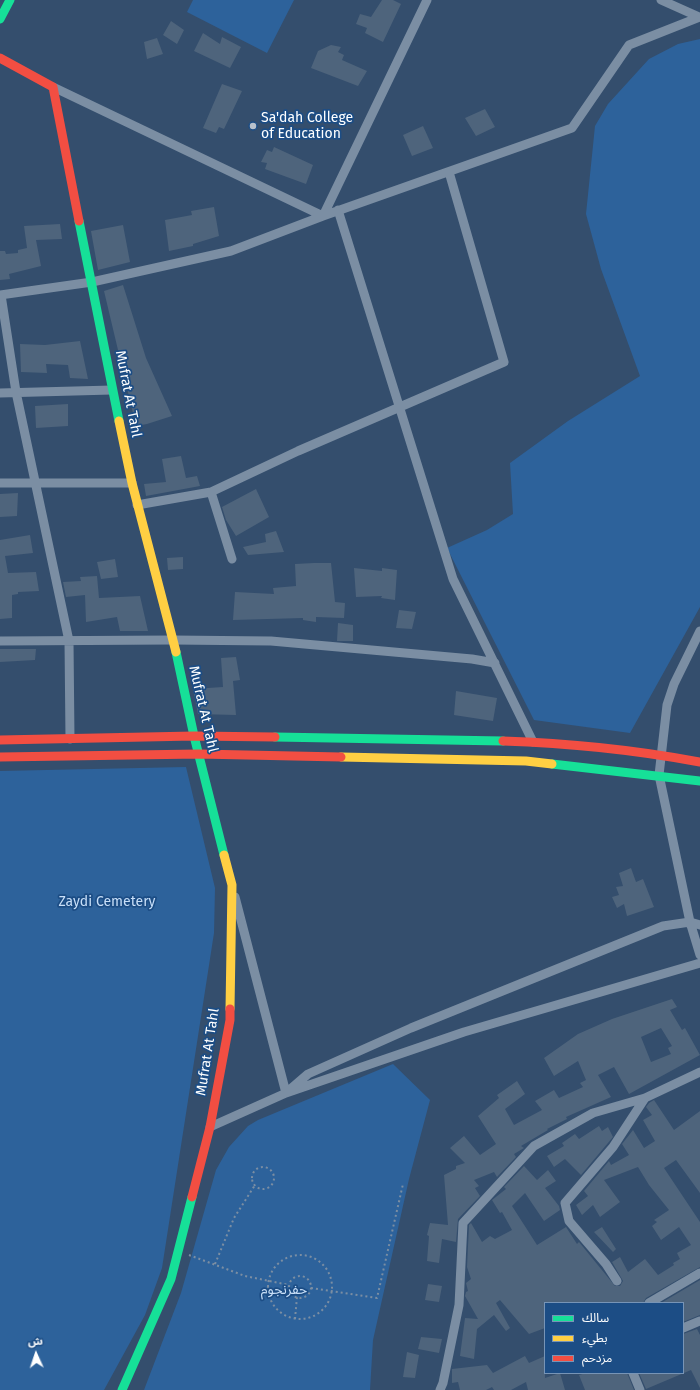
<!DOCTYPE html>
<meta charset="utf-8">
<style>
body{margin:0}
#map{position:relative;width:700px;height:1390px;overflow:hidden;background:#344e6d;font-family:"Fira Sans","Noto Sans Arabic",sans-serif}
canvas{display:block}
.legend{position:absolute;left:544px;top:1302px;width:140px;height:72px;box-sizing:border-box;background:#1c4d85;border:1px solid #7794b6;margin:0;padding:5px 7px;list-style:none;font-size:12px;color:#fff}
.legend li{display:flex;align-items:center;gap:8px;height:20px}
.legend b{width:20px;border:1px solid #7794b6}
.north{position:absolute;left:16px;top:1334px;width:40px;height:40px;-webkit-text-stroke:3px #1c4d85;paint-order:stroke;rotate:357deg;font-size:11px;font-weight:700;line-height:16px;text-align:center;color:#fff}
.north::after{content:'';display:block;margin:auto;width:14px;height:18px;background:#fff;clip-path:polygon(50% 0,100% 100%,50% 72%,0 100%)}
</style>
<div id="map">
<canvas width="700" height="1390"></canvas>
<ul class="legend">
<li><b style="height:5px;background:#16e098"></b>سالك</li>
<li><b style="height:5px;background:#ffcf43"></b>بطيء</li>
<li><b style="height:5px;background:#f24e42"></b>مزدحم</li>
</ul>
<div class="north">ش</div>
</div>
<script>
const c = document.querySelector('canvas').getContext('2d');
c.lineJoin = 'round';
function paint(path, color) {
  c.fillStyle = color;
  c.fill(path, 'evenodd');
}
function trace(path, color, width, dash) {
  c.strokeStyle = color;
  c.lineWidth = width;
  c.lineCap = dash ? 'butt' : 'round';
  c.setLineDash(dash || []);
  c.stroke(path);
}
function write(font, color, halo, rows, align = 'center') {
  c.font = font + ' "Fira Sans","Noto Sans Arabic",sans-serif';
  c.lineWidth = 3.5;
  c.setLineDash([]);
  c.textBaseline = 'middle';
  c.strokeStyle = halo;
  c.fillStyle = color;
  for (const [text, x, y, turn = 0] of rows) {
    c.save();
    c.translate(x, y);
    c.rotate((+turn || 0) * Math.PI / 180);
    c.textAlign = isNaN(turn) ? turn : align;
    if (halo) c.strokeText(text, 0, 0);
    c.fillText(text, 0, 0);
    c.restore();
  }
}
const green = new Path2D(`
 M193,0H294L267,53L187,12Z
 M700,39V607L630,733L534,720L447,548L487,530L513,514L510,463L568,421L640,376L601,269L586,214L595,126L608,104L649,59L678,44Z
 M186,767L215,888L214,933L162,1268L145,1315L104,1390H0V771Z
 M393,1064L430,1100L409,1179L373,1340L370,1390H144L181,1293L216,1170L229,1147L248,1126L258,1120Z`);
const building = new Path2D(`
 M382,0H393L401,4L383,42L365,33L367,28L356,24L360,14L371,17Z
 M171,21L184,30L177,44L163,35Z
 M203,33L220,44L222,37L241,47L230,68L194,51Z
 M157,38L163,54L147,59L144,42Z
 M331,45L341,47L338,52L344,55L342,60L367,71L358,86L311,68L318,51Z
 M222,84L242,91L224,129L219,127L216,133L203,128Z
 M485,109L495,127L476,136L465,118Z
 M423,126L433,148L412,156L403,135Z
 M274,147L313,165L306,184L265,169L267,163L261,162L267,150L272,152Z
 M214,207L219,236L193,244V246L169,251L165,220L192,215L191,211Z
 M60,224L62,239L36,240L41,266L9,274L10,279L0,280V251H5L6,254L18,253V250L27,248L24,226Z
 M123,225L130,262L98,270L91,231Z
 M123,285L146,358L172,416L147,424L136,426L104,291Z
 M80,341L88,379L70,378L68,365L46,364L47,373L21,372L20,344L45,345Z
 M68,404V426L36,428L35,406Z
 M181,456L186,478L197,476L200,486L146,496L144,484L166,482L162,459Z
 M256,489L269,517L236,536L226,520L222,507Z
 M18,493L17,516L0,517V494Z
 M276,531L284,552L248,555L243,547L266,542L265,534Z
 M30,535L33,553L5,556L8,573L36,572L39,591L18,592V594L12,595V618L0,619V540Z
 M183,557V569L168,570L167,558Z
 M115,559L118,577L101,579L97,562Z
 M314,563H331L335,602L345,603L344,618L316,617V622L303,620V618L233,620L235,592L274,594L273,588L296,586L295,564Z
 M354,568L382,571V568L397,570L395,600L381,598L382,596L356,597Z
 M97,576L99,598L140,596L148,631H120L117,617L86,622L85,595L66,597L63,582L81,581L80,577Z
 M399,610L416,612L412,629L396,628Z
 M338,623L353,625V641H337Z
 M0,649H36L35,660L0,662Z
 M236,657L240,680L233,681L236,715L198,714L193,689L223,687L221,658Z
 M456,691L497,698L493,721L454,715Z
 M631,868L636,882L643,879L654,907L627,916L624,904L617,908L612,897L619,895L616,887L623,886L619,873Z
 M672,999L677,1007L670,1010L682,1030L685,1028L700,1055L629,1094L614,1067L598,1075L611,1097L566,1117L567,1119L547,1129L548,1130L521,1146L524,1148L514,1154L516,1157L497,1177L494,1172L474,1180L479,1186L475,1188L480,1196L458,1219L456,1242L442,1239L439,1263L427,1261L429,1236L427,1235L430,1223L448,1225L444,1175L456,1169V1166L465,1163L450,1148L464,1136L480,1155L496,1144L478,1116L499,1098L497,1095L517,1081L525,1094L505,1109L514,1125L542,1110L535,1101L554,1090L559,1098L583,1087L580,1083L586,1080L578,1061L554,1076L544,1058L578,1034L612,1019ZM661,1028L672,1046L668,1048L671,1054L651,1062L641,1037Z
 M654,1100L674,1130L700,1111V1193L676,1160L664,1168L700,1222V1267L646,1298L643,1303H545V1328L529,1334L500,1300L496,1303L510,1328L506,1331L494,1315L477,1329L474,1359L460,1356L465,1318L478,1319L465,1296L466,1292L468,1291L466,1283L471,1279L467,1267L469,1225L471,1223L482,1242L490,1236L495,1239L512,1230L502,1212L500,1213L492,1200L506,1189L504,1187L524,1166L537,1180L548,1170L556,1181L545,1188L559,1206L560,1210L544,1221L525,1193L512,1206L537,1245L566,1227L577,1244L579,1242L615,1286H620L623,1281L612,1262L620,1257L628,1272L645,1259L658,1275L674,1265L673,1263L680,1259L677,1253L691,1245L679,1227L661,1240L652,1226L657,1222L654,1220L669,1210L649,1185L638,1167L604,1180L620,1202L600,1217L593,1205L582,1215L576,1205L588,1196L584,1191L609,1161L611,1165L629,1155L622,1144L633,1130L644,1148L655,1141L643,1120L652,1115L646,1107L649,1103Z
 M599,1126L602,1131L608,1127L613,1137L581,1175L565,1159L554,1167L547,1156L564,1146L562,1143L575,1134L579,1139Z
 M602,1227L616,1249L613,1252L594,1232Z
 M700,1280V1315L683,1322V1303H661Z
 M428,1284L442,1286L439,1302L425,1300Z
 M697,1329L700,1335V1388L691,1370L646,1389L639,1373H683V1334Z
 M421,1337L442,1339L439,1353L418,1349Z
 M407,1352L419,1355L415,1378L403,1377Z
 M525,1356L529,1363L545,1356V1378L560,1373L565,1390H528L526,1382L511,1390H494L492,1387L486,1390H460L458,1382L452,1383V1369L487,1365L493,1373Z
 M586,1373H627L634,1390H585L579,1375Z`);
const path = new Path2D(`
 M252 1178a11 11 0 1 1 22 0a11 11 0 1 1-22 0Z
 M268 1287a32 32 0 1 1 64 0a32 32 0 1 1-64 0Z
 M189,1255L245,1276L289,1285
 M215,1264L234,1218L255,1185
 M289 1287a11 11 0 1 1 22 0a11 11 0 1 1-22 0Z
 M311,1288L377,1298L403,1184
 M295,1319L297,1297`);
const street = new Path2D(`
 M661,0L699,17
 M53,87L323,216L427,0
 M338,210L453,579L533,742
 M0,295L92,282L231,251L323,216L572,128L629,45L700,17
 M1,295L16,392L69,641L70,739
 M0,393L112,390
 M0,483H132
 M211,492L232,559
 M137,505L211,492L298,451L504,362L449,172
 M700,631L674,684L667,705L659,775L690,922L700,955
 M0,641L173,640L271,641L472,659L495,663
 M235,897L286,1093L464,1032L700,963
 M210,1127L286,1093L308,1074L411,1028L663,926L690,922L700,925
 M617,1281L606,1264L569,1221L565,1203L613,1147L645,1098
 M649,1303L700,1273
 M683,1328L700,1321
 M633,1373L640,1390
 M440,1390L443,1383L459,1305L463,1223L534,1146L593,1113L645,1098L700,1072`);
const fast = new Path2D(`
 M0,19L10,0
 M79,221L119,421
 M176,652L194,736L224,855
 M275,737L503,741
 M552,764L700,781
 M122,1390L171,1279L192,1197`);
const slow = new Path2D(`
 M119,421L132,483L176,652
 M341,757L526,761L552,764
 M224,855L232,885L230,1009`);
const jam = new Path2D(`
 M0,58L53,87L79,221
 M0,740L194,736L275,737
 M503,741C568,743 635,750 700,762
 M0,757L199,754L341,757
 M192,1197L210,1127L230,1020V1009`);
const markers = [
 [253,126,4,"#b8c1cc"]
];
const poiNames = [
 ["Sa'dah College",261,118],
 ["of Education",261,134]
];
const streetNames = [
 ["Mufrat At Tahl",128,394,79],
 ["Mufrat At Tahl",203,709,77],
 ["Mufrat At Tahl",208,1052,-81]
];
const parkNames = [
 ["Zaydi Cemetery",107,902],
 ["حفرنجوم",284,1290]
];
paint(green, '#2d629b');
paint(building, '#4e647c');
trace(path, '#7b8ea3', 2, [2, 3]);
trace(street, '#7b8ea3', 9);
trace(fast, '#16e098', 9);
trace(slow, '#ffcf43', 9);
trace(jam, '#f24e42', 9);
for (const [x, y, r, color] of markers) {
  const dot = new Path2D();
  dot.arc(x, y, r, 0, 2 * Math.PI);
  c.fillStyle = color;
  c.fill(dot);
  trace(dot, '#1c4d85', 1.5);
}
write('14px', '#fff', '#1c4d85', poiNames, 'left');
write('14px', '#fff', '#1c4d85', streetNames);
write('14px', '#c8dff8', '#1c4d85', parkNames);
</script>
